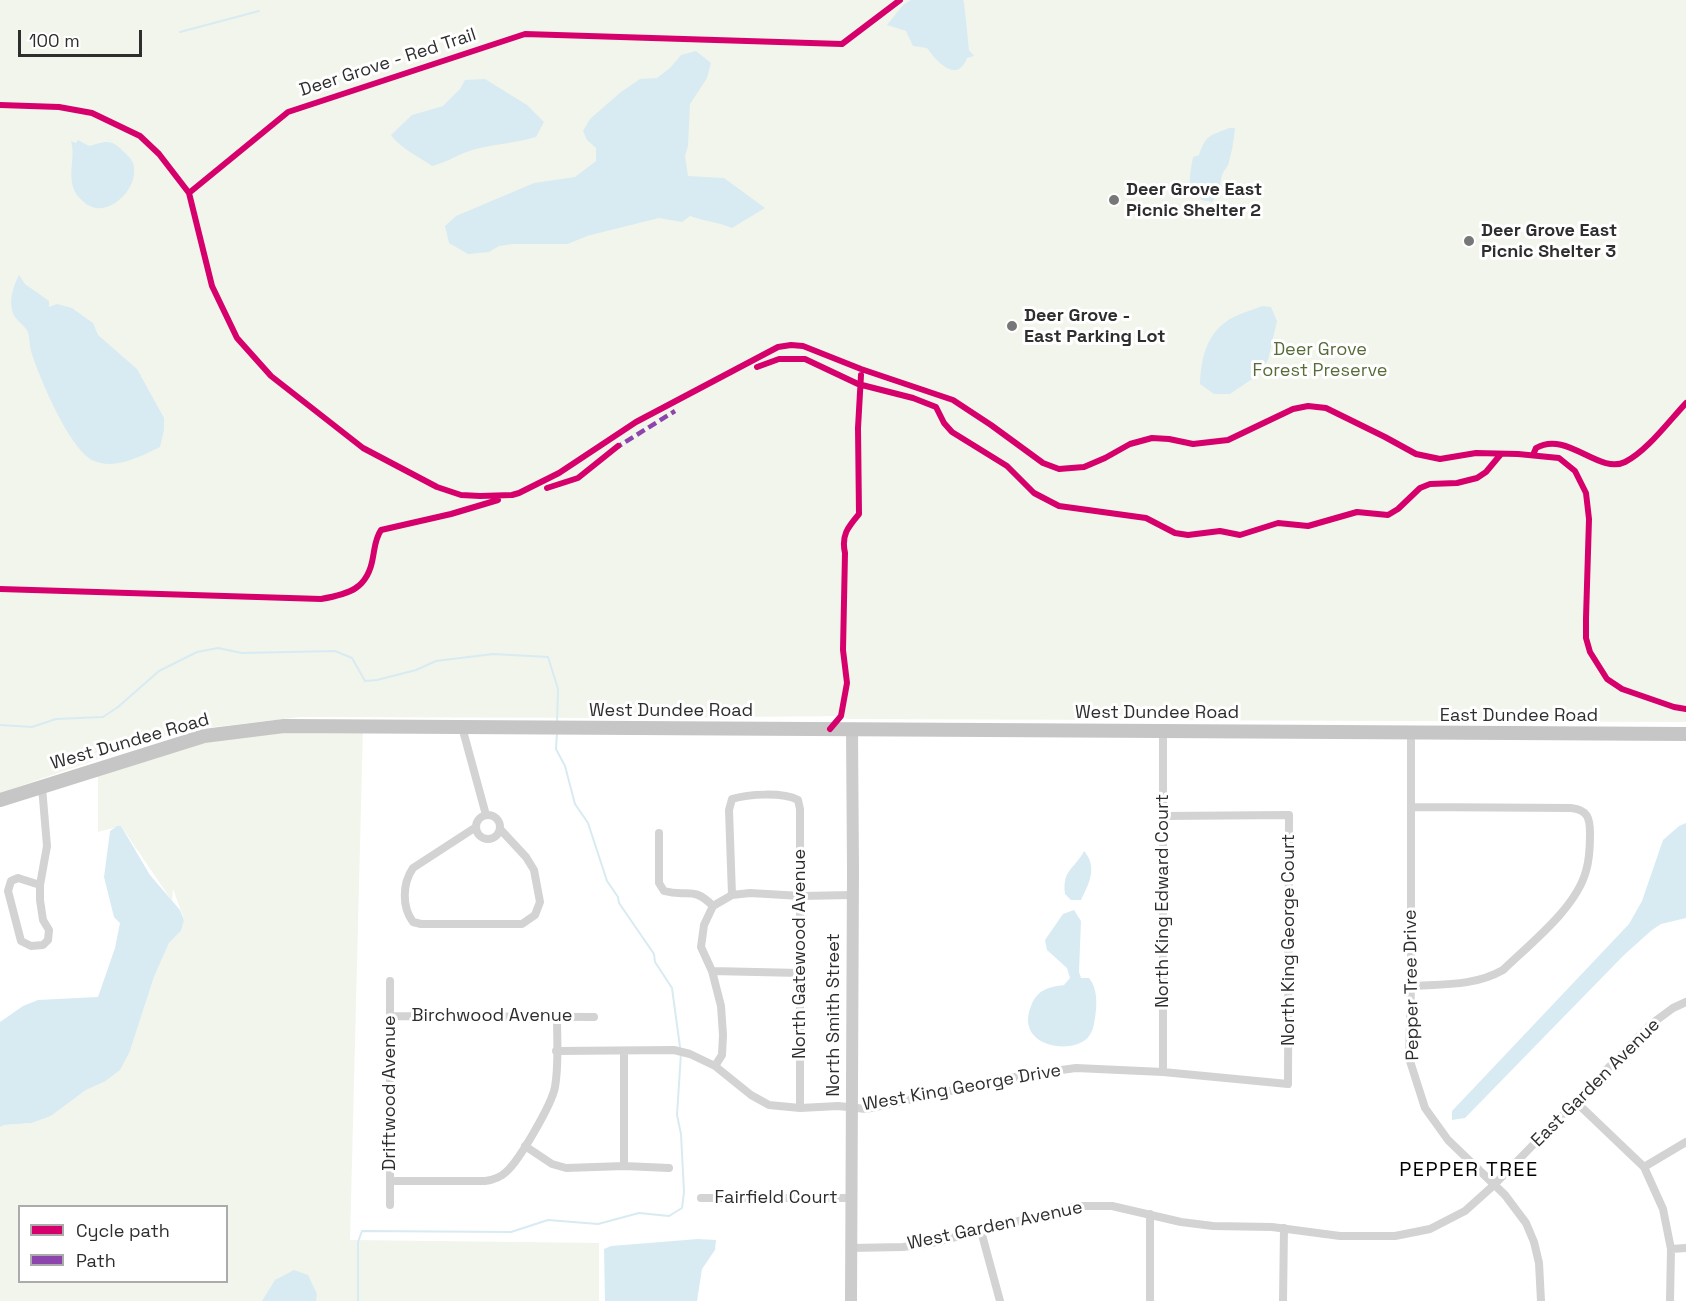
<!DOCTYPE html>
<style>
body{margin:0}
#map{position:relative;width:1686px;height:1301px;overflow:hidden;background:#fff;font-family:"Space Grotesk",sans-serif}
canvas{display:block}
.legend{position:absolute;left:18px;top:1205px;width:210px;height:78px;box-sizing:border-box;background:#fff;border:2px solid #ababab;margin:0;padding:8px 10px;list-style:none;font-size:18px;color:#2e2e2e}
.legend li{display:flex;align-items:center;gap:12px;height:30px}
.legend b{width:30px;border:2px solid #ababab}
.scale{position:absolute;left:18px;top:30px;width:124px;height:27px;box-sizing:border-box;border:3px solid #2e2e2e;border-top:0;padding-left:8px;font-size:18px;line-height:21px;white-space:nowrap;color:#2e2e2e;-webkit-text-stroke:4px #fff;paint-order:stroke}
</style>
<div id="map">
<canvas width="1686" height="1301"></canvas>
<ul class="legend">
<li><b style="height:8px;background:#d6006c"></b>Cycle path</li>
<li><b style="height:8px;background:#8e44ad"></b>Path</li>
</ul>
<div class="scale">100 m</div>
</div>
<script>
const c = document.querySelector('canvas').getContext('2d');
c.lineJoin = 'round';
function paint(path, color) {
  c.fillStyle = color;
  c.fill(path, 'evenodd');
}
function trace(path, color, width, dash) {
  c.strokeStyle = color;
  c.lineWidth = width;
  c.lineCap = dash ? 'butt' : 'round';
  c.setLineDash(dash || []);
  c.stroke(path);
}
function write(font, color, halo, rows, align = 'center') {
  c.font = font + ' "Space Grotesk",sans-serif';
  c.lineWidth = 6;
  c.setLineDash([]);
  c.textBaseline = 'middle';
  c.strokeStyle = halo;
  c.fillStyle = color;
  for (const [text, x, y, turn = 0] of rows) {
    c.save();
    c.translate(x, y);
    c.rotate((+turn || 0) * Math.PI / 180);
    c.textAlign = isNaN(turn) ? turn : align;
    if (halo) c.strokeText(text, 0, 0);
    c.fillText(text, 0, 0);
    c.restore();
  }
}
const green = new Path2D(`
 M0,0H1686V722L848,719L841,716L636,718L300,717L180,731L0,793Z
 M363,726L350,1240L599,1243V1301H0V1127L4,1125L32,1123L51,1116L86,1090L104,1082L130,1051L154,977L169,943L181,931L184,919L173,889L172,901L121,826L98,832V769L250,730ZM20,1206H226V1282H20Z`);
const water = new Path2D(`
 M911,0H963L964,2L969,50L974,56L967,58C957,84 937,62 927,48L913,46L906,31L887,25L903,5Z
 M696,51L711,63L707,78L690,104L688,146L685,156L688,176L724,178L765,208L732,228C718,222 704,221 690,216L682,222L659,218L587,236L568,244H513L499,246L489,252L468,254L449,243L445,226L456,216L534,183L575,177L596,161V148L587,140L583,131L590,119L621,92L640,79L657,78L670,68L681,55Z
 M485,79L527,105L544,122L536,137C516,143 496,144 476,149C460,153 448,162 432,166C418,156 401,149 391,135L412,115L443,106L460,89L465,80Z
 M1229,128H1235C1234,140 1232,151 1229,162C1228,167 1224,170 1222,175C1220,185 1219,192 1212,202L1201,200L1199,194L1193,195C1187,184 1191,169 1193,157L1199,155C1206,134 1210,136 1229,128Z
 M78,140L89,146C107,141 111,138 125,153C129,157 134,161 134,168C137,190 108,219 86,204C83,201 79,198 76,194C66,175 76,160 71,141L76,143Z
 M19,275L25,284L49,301V307L57,304L72,308L93,323L98,335L137,369L164,418V430L160,447C141,456 116,470 94,461C70,451 39,377 31,351C29,345 30,338 28,332C24,324 14,320 12,310C9,298 14,285 19,275Z
 M1262,306L1271,307L1277,321L1268,360L1258,375L1230,394H1214L1200,384C1201,361 1205,336 1227,321C1236,314 1251,311 1262,306Z
 M1686,823V918L1661,924L1652,930L1624,955L1465,1118L1452,1120V1111L1629,924L1642,901L1663,840L1679,826Z
 M117,826H121L150,875L180,910L184,920L181,931L169,943L154,977L130,1051L120,1070L104,1082L86,1090L51,1116L32,1123L4,1125L0,1127V1022L23,1006L38,1000L98,997L115,948L120,923L114,917L104,877L110,831Z
 M1084,851C1098,867 1089,884 1081,900H1071L1065,894C1062,869 1075,869 1084,851Z
 M1074,910L1081,921L1079,972L1081,978H1089C1098,989 1097,1005 1095,1018C1094,1024 1093,1031 1089,1036C1075,1056 1014,1048 1031,1006C1037,990 1048,987 1064,985L1070,978L1067,968L1047,950L1045,940L1063,914Z
 M698,1239L716,1240L715,1250L702,1269L697,1301H605L604,1249L611,1246Z
 M294,1270L308,1275L317,1294L316,1301H262L275,1280Z`);
const stream = new Path2D(`
 M180,32L259,11
 M0,725L32,727L56,719L103,717L118,707L159,671L197,652L218,648L242,653L335,651L352,658L365,681L377,680L416,670L436,661L493,654L548,657L558,689L557,724
 M557,732L556,749L565,766L575,804L588,823L607,881L618,897L619,903L654,954L655,962L672,988L680,1047
 M358,1301V1242L362,1231L511,1232L548,1220L598,1224L639,1213L669,1216L682,1208L684,1192L681,1134L677,1115L681,1053`);
const street = new Path2D(`
 M462,727L486,815
 M1411,733V986L1409,1058L1425,1108L1448,1140L1505,1195L1526,1223L1534,1242L1539,1263L1541,1301
 M1411,807L1571,808C1588,810 1590,818 1590,834C1590,846 1590,858 1586,871C1576,908 1531,943 1503,970C1475,986 1444,984 1411,986
 M476 827a12 12 0 1 1 24 0a12 12 0 1 1-24 0Z
 M476,827L413,868C402,884 402,907 413,922L421,924H522L535,915L540,902L534,870L526,857L500,829
 M659,833V883L664,891C688,898 692,885 713,906
 M40,885L18,878L11,881L8,891L21,941L31,946L43,945L48,940L49,930L43,920L40,900V885L47,846L42,787
 M732,895L729,810L732,799C748,794 783,792 798,800L800,809V1108
 M713,906L704,925L701,947L712,971L721,1006L723,1035L722,1055L715,1066
 M713,906L732,895L750,893L801,896L852,895
 M712,971L800,973
 M390,981V1205
 M390,1016L594,1017
 M556,1051L674,1050L690,1054L715,1066L751,1095L769,1105L800,1108L838,1106L866,1109L1025,1075L1076,1068L1163,1072L1288,1084L1289,815L1163,816
 M624,1051V1166
 M1163,1072V731
 M1576,1102L1644,1167L1663,1209L1671,1249L1670,1301
 M525,1146L552,1164L566,1168L624,1166L669,1168
 M1644,1167L1686,1142
 M390,1181H485C493,1180 500,1178 506,1172C519,1161 552,1104 555,1087C559,1065 557,1040 557,1017
 M701,1198H851
 M981,1231L1000,1301
 M851,1248L903,1247L932,1243L1078,1206H1112L1181,1222L1213,1226L1272,1227L1340,1236H1395L1430,1229L1465,1211L1494,1185L1650,1025L1673,1008L1686,1002
 M1671,1249L1686,1248
 M1150,1301V1214
 M1283,1301L1284,1228`);
const secondary = new Path2D(`
 M851,1301L853,870L852,729`);
const primary = new Path2D(`
 M0,800L204,736L284,726L1686,734`);
const quiet = new Path2D(`
 M614,449L675,411`);
const cycleway = new Path2D(`
 M0,105L59,107L92,113L140,136L159,154L189,193L212,286L237,338L271,376L363,448L437,487L461,495L480,496L512,495L519,493L559,473L636,422L778,347L791,345L803,346L861,369L953,400L991,425L1043,463L1059,469L1084,467L1105,458L1130,444L1152,438L1169,439L1193,444L1228,440L1293,409L1308,406L1326,408L1385,437L1416,454L1440,459L1476,453L1518,454L1559,458L1575,471L1586,493L1589,519L1586,618V638L1590,652L1607,679L1622,689L1674,707L1686,709
 M189,193L288,112L525,34L842,44L900,0
 M757,367L779,359H805L858,384L913,398L936,407L944,423L952,432L1007,466L1034,493L1059,506L1146,518L1175,533L1188,535L1220,531L1240,535L1278,523L1308,526L1357,512L1388,515L1398,509L1420,488L1430,484L1457,483L1477,478L1486,472L1501,454
 M1533,455L1536,448C1567,430 1599,475 1625,462C1647,451 1669,421 1686,403
 M547,488L578,478L618,446
 M0,589L321,599C349,594 368,589 373,557C375,547 375,539 381,530L451,514L498,500
 M830,729L841,716L847,683L843,650L845,553C841,535 848,527 859,514L858,428L861,375`);
const markers = [
 [1114,200,6,"#777"],
 [1469,241,6,"#777"],
 [1012,326,6,"#777"]
];
const streetNames = [
 ["Deer Grove - Red Trail",388,63,-18],
 ["West Dundee Road",671,711],
 ["West Dundee Road",1157,713],
 ["East Dundee Road",1519,716],
 ["West Dundee Road",130,742,-16],
 ["North King Edward Court",1163,901,-90],
 ["North King George Court",1289,940,-90],
 ["North Gatewood Avenue",800,954,-90],
 ["Pepper Tree Drive",1412,985,-91],
 ["North Smith Street",834,1015,-90],
 ["Birchwood Avenue",492,1016],
 ["East Garden Avenue",1596,1083,-45],
 ["West King George Drive",962,1088,-10],
 ["Driftwood Avenue",390,1093,-90],
 ["Fairfield Court",776,1198],
 ["West Garden Avenue",995,1226,-12]
];
const poiNames = [
 ["Deer Grove East",1126,190],
 ["Picnic Shelter 2",1126,211],
 ["Deer Grove East",1481,231],
 ["Picnic Shelter 3",1481,252],
 ["Deer Grove -",1024,316],
 ["East Parking Lot",1024,337]
];
const parkNames = [
 ["Deer Grove",1320,350],
 ["Forest Preserve",1320,371]
];
const neighbourhoodNames = [
 ["PEPPER TREE",1469,1171]
];
paint(green, '#f2f5eb');
paint(water, '#d8ebf2');
trace(stream, '#d8ebf2', 2);
trace(street, '#d3d3d3', 8);
trace(secondary, '#ccc', 12);
trace(primary, '#c6c6c6', 14);
trace(quiet, '#8e44ad', 4.5, [9, 4.5]);
trace(cycleway, '#d6006c', 6);
for (const [x, y, r, color] of markers) {
  const dot = new Path2D();
  dot.arc(x, y, r, 0, 2 * Math.PI);
  c.fillStyle = color;
  c.fill(dot);
  trace(dot, '#fff', 2);
}
write('18px', '#2e2e2e', '#fff', streetNames);
write('bold 18px', '#2e2e2e', '#fff', poiNames, 'left');
write('18px', '#586c39', '#fff', parkNames);
c.letterSpacing = '1.5px';
write('20px', '#000', '#fff', neighbourhoodNames);
c.letterSpacing = '0px';
</script>
